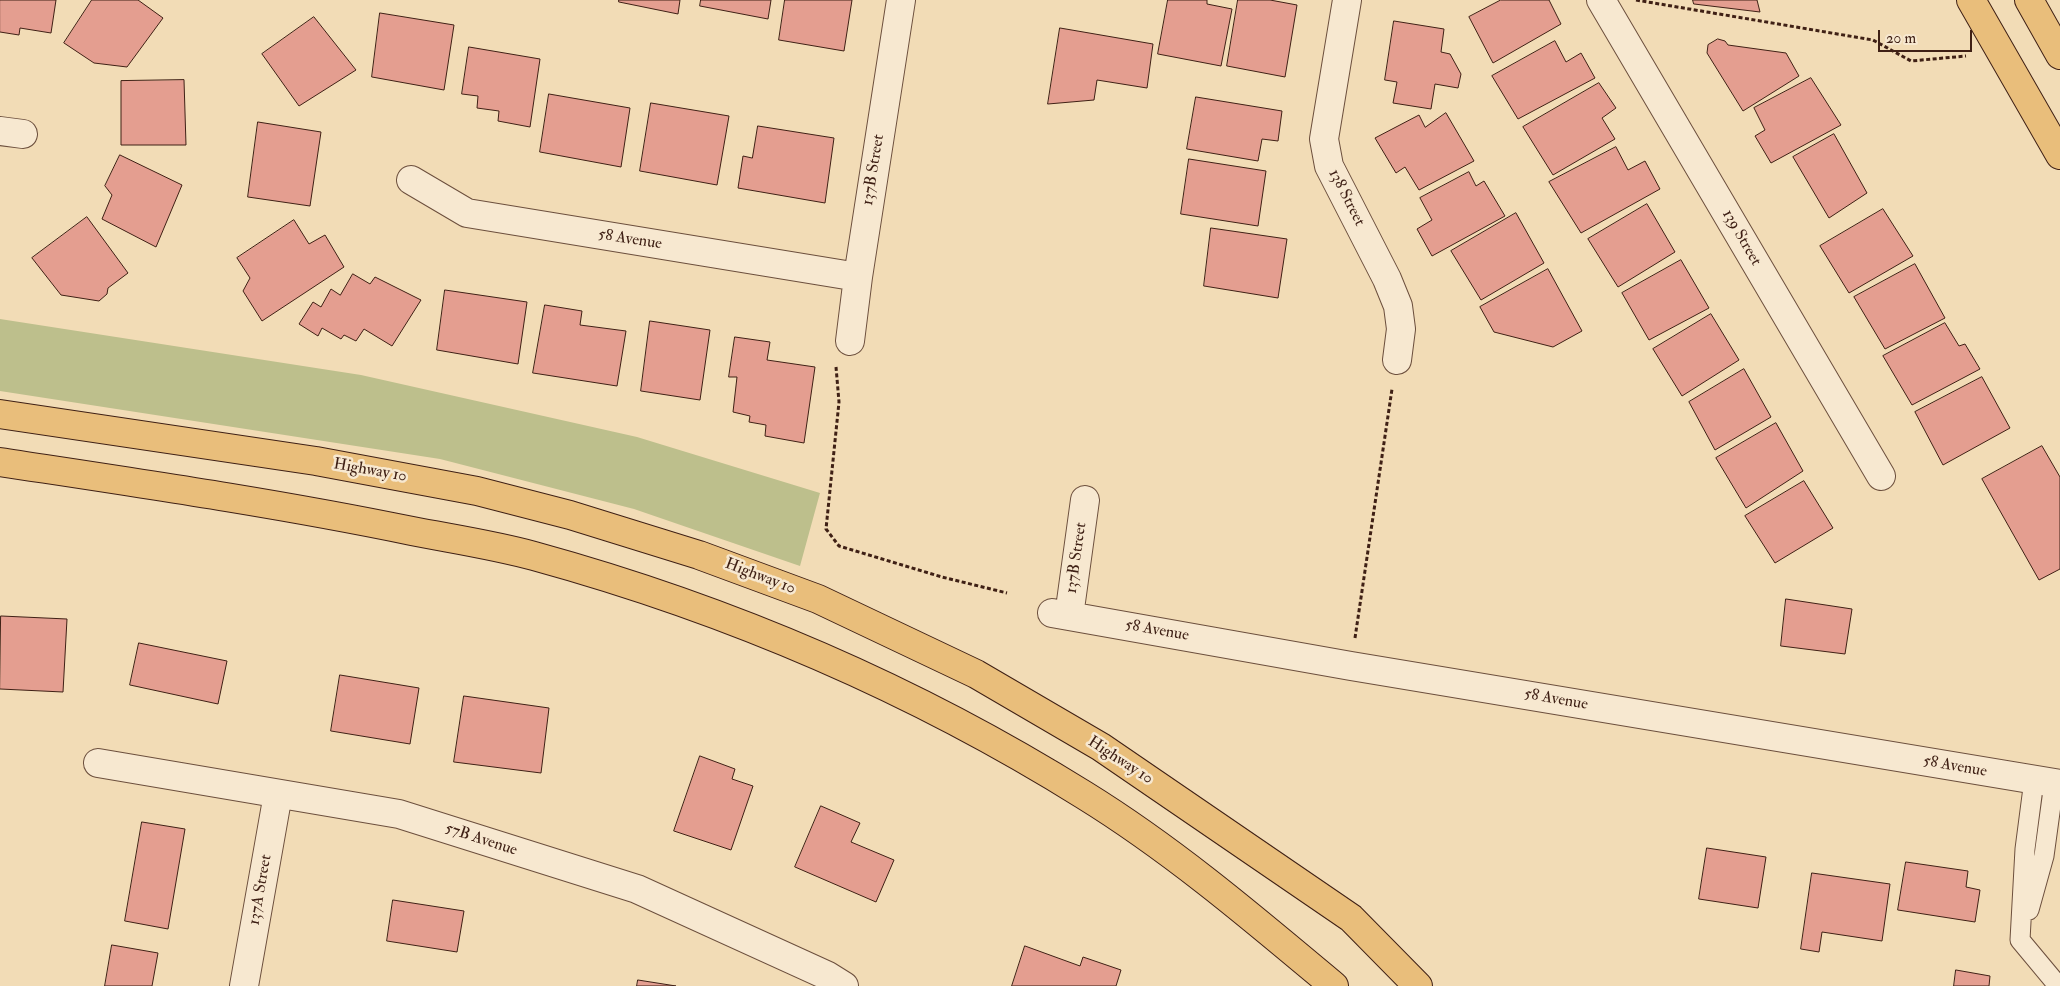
<!DOCTYPE html>
<style>
body{margin:0}
#map{position:relative;width:2060px;height:986px;overflow:hidden;background:#f2dcb6;font-family:"IM FELL Double Pica",serif}
canvas{display:block}
.scale{position:absolute;left:1878px;top:30px;width:94px;height:22px;box-sizing:border-box;border:2px solid #3f2015;border-top:0;padding-left:6px;font-size:15px;line-height:18px;white-space:nowrap;color:#3f2015;-webkit-text-stroke:4px #f7e8d0;paint-order:stroke}
</style>
<div id="map">
<canvas width="2060" height="986"></canvas>
<div class="scale">20 m</div>
</div>
<script>
const c = document.querySelector('canvas').getContext('2d');
c.lineJoin = 'round';
function paint(path, color) {
  c.fillStyle = color;
  c.fill(path, 'evenodd');
}
function trace(path, color, width, dash) {
  c.strokeStyle = color;
  c.lineWidth = width;
  c.lineCap = dash ? 'butt' : 'round';
  c.setLineDash(dash || []);
  c.stroke(path);
}
function write(font, color, halo, rows, align = 'center') {
  c.font = font + ' "IM FELL Double Pica",serif';
  c.lineWidth = 5;
  c.setLineDash([]);
  c.textBaseline = 'middle';
  c.strokeStyle = halo;
  c.fillStyle = color;
  for (const [text, x, y, turn = 0] of rows) {
    c.save();
    c.translate(x, y);
    c.rotate((+turn || 0) * Math.PI / 180);
    c.textAlign = isNaN(turn) ? turn : align;
    if (halo) c.strokeText(text, 0, 0);
    c.fillText(text, 0, 0);
    c.restore();
  }
}
const green = new Path2D(`
 M0,319L361,375L637,437L820,493L800,566L634,509L440,459L0,391Z`);
const building = new Path2D(`
 M0,0H56L51,33L20,28L19,35L0,32Z
 M92,0H138L163,18L127,67L94,63L64,43Z
 M619,0H680L678,14L619,2Z
 M701,0H771L768,19L700,6Z
 M785,0H852L844,51L779,40Z
 M1168,0H1207V4L1232,9L1221,66L1158,54Z
 M1238,0H1270L1297,5L1285,77L1227,66Z
 M1501,0H1549L1561,24L1493,63L1469,17Z
 M1693,0H1757L1760,12L1694,4Z
 M380,13L454,25L444,90L372,77Z
 M314,17L356,70L299,106L262,54Z
 M1394,21L1444,29L1441,52L1450,54L1461,74L1458,88L1435,84L1431,109L1393,103L1397,82L1385,80Z
 M1060,28L1153,44L1147,88L1097,80L1094,100L1048,104Z
 M1718,39L1725,41L1728,45L1786,53L1799,76L1743,111L1707,53L1708,45Z
 M1555,41L1566,62L1581,53L1595,78L1518,119L1492,76Z
 M469,47L540,59L530,127L498,121L499,111L477,108L478,96L462,94Z
 M1811,78L1841,125L1771,163L1755,136L1765,130L1754,108Z
 M184,80L186,145H121V81Z
 M1599,83L1616,108L1602,118L1615,139L1553,175L1523,127Z
 M549,94L630,108L621,167L540,152Z
 M1196,97L1282,111L1278,141L1262,139L1258,161L1187,149Z
 M651,103L729,116L717,185L640,171Z
 M1446,113L1474,161L1419,190L1405,167L1396,173L1375,138L1419,115L1425,127Z
 M258,122L321,132L310,206L248,197Z
 M758,126L834,138L825,203L738,188L743,156L752,158Z
 M1834,134L1867,193L1829,218L1793,157Z
 M1616,147L1628,170L1645,161L1660,189L1581,233L1549,182Z
 M120,155L182,185L156,247L102,219L112,195L105,186Z
 M1189,159L1266,171L1258,226L1181,214Z
 M1469,172L1476,186L1484,181L1505,216L1432,256L1417,229L1432,220L1420,198Z
 M1647,204L1675,252L1618,287L1588,239Z
 M1883,209L1913,256L1849,293L1820,246Z
 M1516,213L1544,263L1481,300L1451,251Z
 M87,217L128,273L108,288L107,294L99,301L61,295L32,258Z
 M294,220L309,244L325,235L344,267L262,321L243,291L250,278L237,258Z
 M1211,228L1287,239L1278,298L1204,286Z
 M1681,260L1709,308L1649,340L1622,293Z
 M1915,264L1945,318L1885,349L1854,297Z
 M1548,269L1582,331L1553,347L1494,332L1480,307Z
 M353,274L370,284L375,277L421,300L392,346L364,329L356,341L344,335L341,339L322,328L318,336L299,324L313,302L321,307L331,289L340,295Z
 M445,290L527,302L518,364L437,350Z
 M545,305L582,311L580,325L626,331L617,386L533,373Z
 M1711,314L1739,360L1682,396L1653,349Z
 M650,321L710,330L700,400L641,391Z
 M1945,323L1959,346L1965,344L1980,369L1912,405L1883,356Z
 M735,337L770,342L767,360L815,367L804,443L765,436L766,425L749,422L750,416L733,412L737,377H729Z
 M1744,369L1771,417L1715,450L1689,402Z
 M1982,377L2010,428L1943,465L1915,412Z
 M1776,423L1803,471L1746,508L1716,458Z
 M2042,446L2060,477V569L2039,580L1982,479Z
 M1804,481L1833,528L1775,563L1745,516Z
 M1786,599L1852,609L1845,654L1781,646Z
 M1,616L67,619L63,692L0,689Z
 M139,643L227,661L218,704L130,685Z
 M340,675L419,688L410,744L331,731Z
 M464,696L549,708L541,773L454,762Z
 M700,756L735,769L732,779L753,786L731,850L674,831Z
 M821,806L860,823L851,842L894,860L876,902L795,867Z
 M142,822L185,829L168,929L125,921Z
 M1707,848L1766,857L1758,908L1699,899Z
 M1906,862L1968,871L1966,887L1980,890L1975,922L1898,910Z
 M1812,873L1890,884L1882,941L1822,932L1819,952L1801,949Z
 M393,900L464,911L457,952L387,941Z
 M112,945L158,953L152,986H105Z
 M1025,946L1080,966L1083,957L1121,970L1116,986H1012Z
 M1956,970L1990,976L1989,986H1954Z
 M638,980L676,986H637Z`);
const path = new Path2D(`
 M1636,0L1873,40L1911,61L1966,56
 M836,367L839,402L826,529L839,546L942,577L1007,593
 M1355,638L1392,389`);
const lane = new Path2D(`
 M2034,780L2025,849L2020,940L2055,982L2060,983
 M2029,910L2044,856L2054,783`);
const street = new Path2D(`
 M1347,0L1324,139L1329,166L1387,279L1398,306L1401,329L1397,360
 M1601,0L1881,476
 M0,131L23,134
 M411,180L467,213L858,277
 M850,341L858,277L901,0
 M1052,613L1351,666L2060,784
 M1069,616L1085,500
 M98,763L399,814L637,889L828,976L844,986
 M244,986L278,794`);
const primary = new Path2D(`
 M1971,0L2060,155
 M2029,0L2060,55`);
const highway = new Path2D(`
 M0,414L316,461L477,491L570,515L699,555L818,599L976,674L1101,747L1351,918L1418,986
 M0,462C138,483 276,503 412,531C453,539 494,545 534,556C727,609 914,689 1084,795C1173,850 1254,919 1334,986`);
const streetNames = [
 ["137B Street",874,170,-81],
 ["138 Street",1346,198,63],
 ["139 Street",1741,238,60],
 ["58 Avenue",630,240,9],
 ["Highway 10",370,471,10],
 ["137B Street",1077,558,-82],
 ["Highway 10",760,577,21],
 ["58 Avenue",1157,631,10],
 ["58 Avenue",1556,700,10],
 ["Highway 10",1120,761,33],
 ["58 Avenue",1955,767,10],
 ["57B Avenue",481,840,18],
 ["137A Street",261,890,-80]
];
paint(green, '#bdbf8c');
paint(building, '#e49e90');
trace(building, '#3f2015', 1);
trace(lane, '#6c4f3d', 21);
trace(street, '#6c4f3d', 30);
trace(primary, '#3f2015', 30);
trace(highway, '#3f2015', 30);
trace(path, '#3f2015', 3, [4, 2.5]);
trace(lane, '#f7e8d0', 19);
trace(street, '#f7e8d0', 28);
trace(primary, '#e9be7b', 28);
trace(highway, '#e9be7b', 28);
write('16px', '#3f2015', '#f7e8d0', streetNames);
</script>
